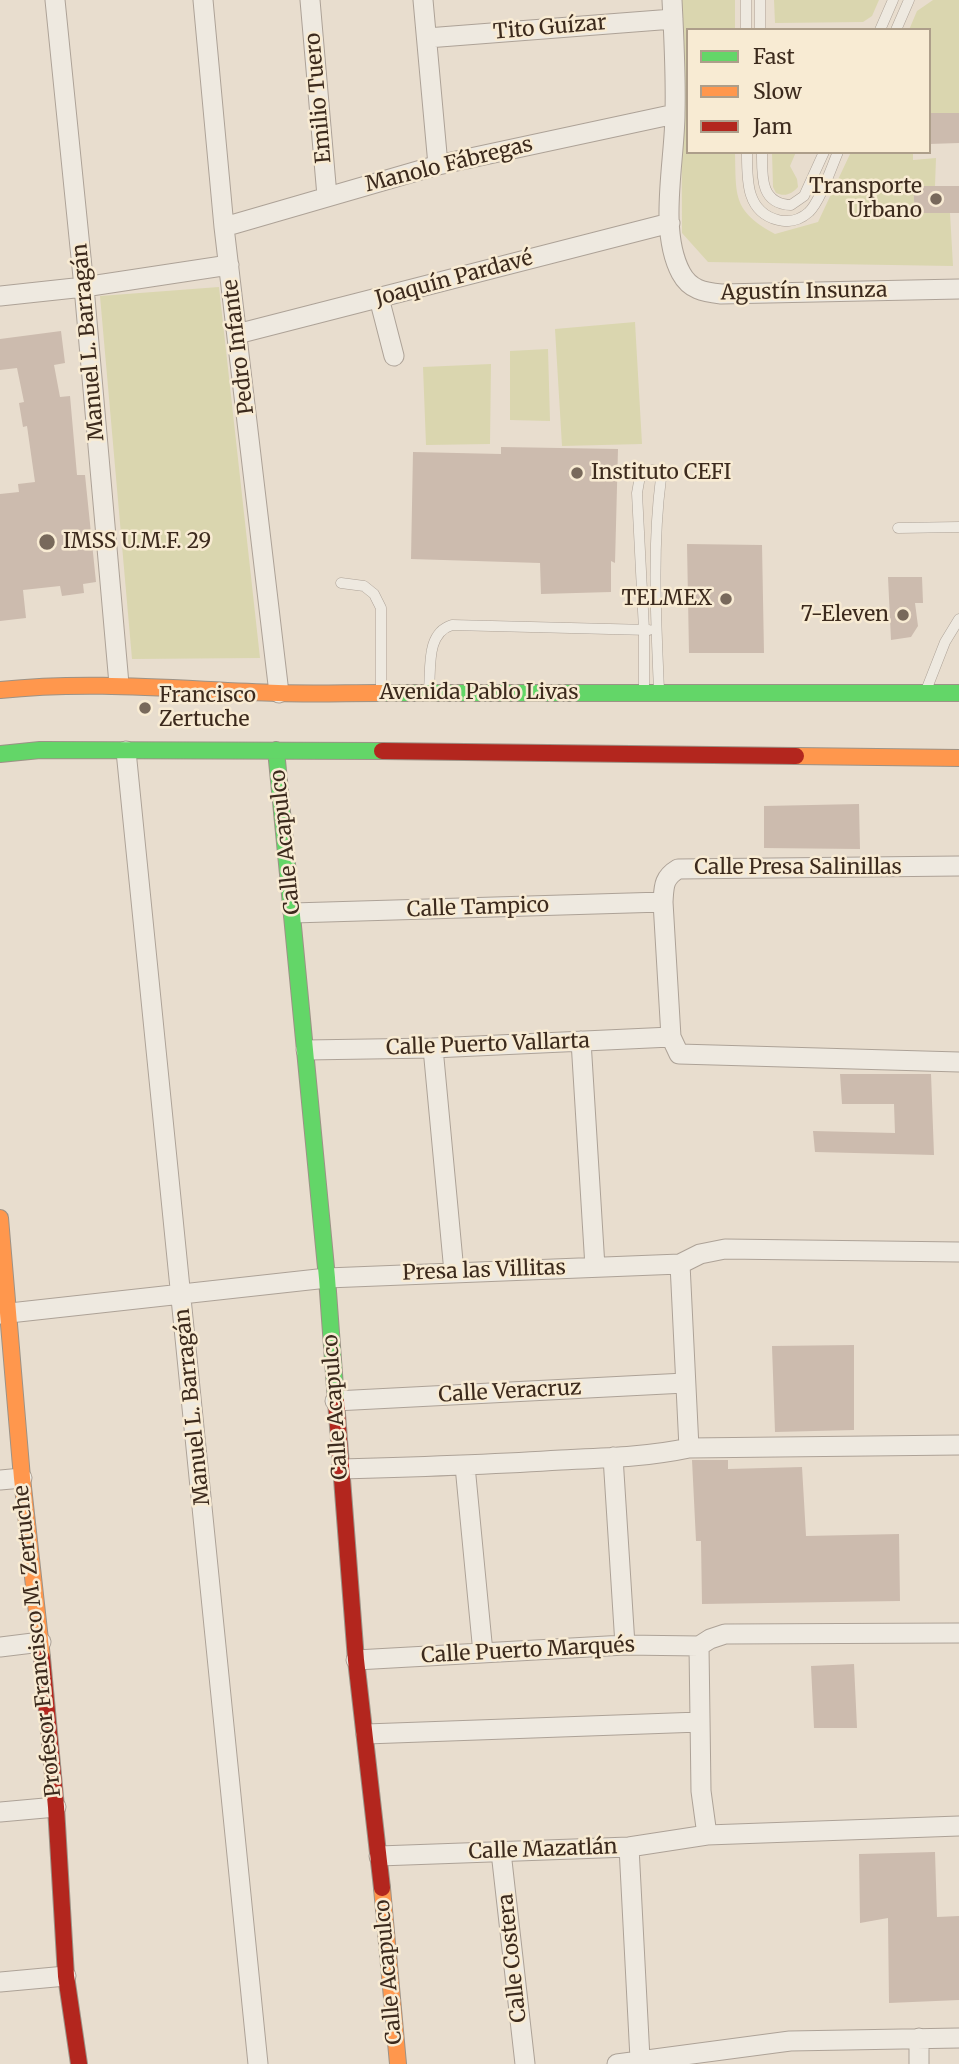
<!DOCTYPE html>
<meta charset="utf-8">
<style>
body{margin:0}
#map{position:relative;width:959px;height:2064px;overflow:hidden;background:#e8ddce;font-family:Merriweather,serif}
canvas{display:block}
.legend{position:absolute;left:686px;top:28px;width:245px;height:126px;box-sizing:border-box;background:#f8ebd3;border:2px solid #ad9e8a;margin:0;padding:9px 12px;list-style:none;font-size:21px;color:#3c2a1d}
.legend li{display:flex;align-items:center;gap:14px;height:35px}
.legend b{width:35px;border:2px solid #ad9e8a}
</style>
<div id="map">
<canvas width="959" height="2064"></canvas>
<ul class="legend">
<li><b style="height:9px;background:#63d668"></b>Fast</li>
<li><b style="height:9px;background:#ff974d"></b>Slow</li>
<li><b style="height:9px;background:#b3261e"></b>Jam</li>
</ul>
</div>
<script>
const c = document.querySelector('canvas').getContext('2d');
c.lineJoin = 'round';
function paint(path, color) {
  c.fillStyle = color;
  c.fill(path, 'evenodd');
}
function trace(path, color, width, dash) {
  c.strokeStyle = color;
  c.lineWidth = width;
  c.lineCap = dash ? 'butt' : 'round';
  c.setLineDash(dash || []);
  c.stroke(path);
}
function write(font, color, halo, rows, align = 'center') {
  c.font = font + ' Merriweather,serif';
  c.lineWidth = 5;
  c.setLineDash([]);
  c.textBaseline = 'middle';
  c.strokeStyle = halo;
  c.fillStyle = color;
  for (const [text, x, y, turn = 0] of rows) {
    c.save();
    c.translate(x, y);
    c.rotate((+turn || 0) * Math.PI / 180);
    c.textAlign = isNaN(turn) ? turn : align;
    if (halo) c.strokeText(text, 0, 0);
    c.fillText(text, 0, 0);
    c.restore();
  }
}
const green = new Path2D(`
 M681,0H735V30H688V152H735C736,197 733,211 775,234L818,222L851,152H913V160L936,158L935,186H913L915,213H950L953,266L708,262L682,233Z
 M774,0H879L872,16L863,22L775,23Z
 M933,0H959V113H929V30H909L917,11Z
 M772,152H796L790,166L797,179L798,187C792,194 785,197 776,193L773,187Z
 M219,287L260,658L132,659L100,296Z
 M635,322L642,444L562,446L555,329Z
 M548,349L550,421L510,420V351Z
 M491,364L490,444L426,445L423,367Z`);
const building = new Path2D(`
 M929,113H959V143L929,144Z
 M913,186H959V213H915Z
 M61,331L65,363L54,365L60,397L70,396L77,475H85L96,582L83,584L84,593L62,596L60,586L23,590L26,618L0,621V494L19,492L18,484L35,482L27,426L23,427L19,403L24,402L17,368L0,370V339Z
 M501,447L618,449L615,563L611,561V592L541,594L540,563L411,559L413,452L501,454Z
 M687,544L762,545L764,653H689Z
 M888,577H922L923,603H915L918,626L911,637L891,640Z
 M859,804L860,849L764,848V806Z
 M840,1074H931L934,1155L815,1152L813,1131L895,1133L894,1104H842Z
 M854,1345V1430L775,1432L772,1346Z
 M692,1460H728V1469L802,1467L806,1536L899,1534L900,1601L702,1604L701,1541H696Z
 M854,1664L857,1728H814L811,1666Z
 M935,1852L937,1917L959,1916V2000L889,2003L888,1918L860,1923L859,1854Z`);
const lane = new Path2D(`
 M746,0V30
 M760,0V30
 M880,30L893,0
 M896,30L909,0
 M747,152C747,180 746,212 778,220C790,223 800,220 809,212C821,200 831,168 838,152
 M762,152C762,176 760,204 791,205L804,196L824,152
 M898,528L959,527
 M341,583L364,586L374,594L381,608V692
 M927,688L945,642L959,619
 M429,690C431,667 426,633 452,625L649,630
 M644,692V630L637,493L640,476C646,471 653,468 661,472V478C652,547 656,620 659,690`);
const street = new Path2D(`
 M55,0L84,287L119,684
 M203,0L224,227L279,693
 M310,0L327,196
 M423,0L438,165
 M672,0C674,38 676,76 675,113C675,161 658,230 681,273C690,290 704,292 721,294L959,289
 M427,38L673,19
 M224,227L438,165L675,114
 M0,296L84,287L229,265
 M379,298L394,356
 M237,334L670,223
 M126,751L258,2064
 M959,866L678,869C663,878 664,887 663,902L671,1037L679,1054L959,1062
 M293,913L663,902
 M581,1041L595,1267
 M433,1048L454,1272
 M306,1050L433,1048L671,1037
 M680,1264L689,1448
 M0,1314L327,1278L680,1264L700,1254L725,1249L959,1252
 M335,1401L685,1383
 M613,1457L625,1645
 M465,1466L483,1653
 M341,1469C414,1467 487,1465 561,1460C603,1458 647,1457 689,1448L959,1445
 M0,1480L22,1478
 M699,1646L710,1639L725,1634L959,1633
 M699,1646L701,1791L707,1835
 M0,1647L41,1642
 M356,1660L625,1645L699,1646
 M366,1734L700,1722
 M0,1812L56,1807
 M629,1847L640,2059
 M501,1852L525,2064
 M379,1856L629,1847L707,1835L959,1826
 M0,1982L66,1976
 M919,2038V2064
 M617,2064L790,2041L959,2038`);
const fast = new Path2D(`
 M380,693H959
 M276,750L327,1278L336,1401
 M0,754L40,750L382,751`);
const slow = new Path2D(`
 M0,690C94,680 184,690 278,693C312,694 346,693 380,693
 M796,756L959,758
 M0,1218L22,1478L42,1658
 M382,1888L398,2064`);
const jam = new Path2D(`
 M382,751L796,756
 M336,1401L356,1660L382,1888
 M42,1658L56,1807L66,1976L79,2064`);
const markers = [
 [936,199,7,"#78695b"],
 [577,473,7,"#78695b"],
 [47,542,9,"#78695b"],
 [726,599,7,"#78695b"],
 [903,615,7,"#78695b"],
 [145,708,7,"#78695b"]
];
const streetNames = [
 ["Tito Guízar",550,28,-5],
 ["Emilio Tuero",319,98,-95],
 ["Manolo Fábregas",449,165,-14],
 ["Joaquín Pardavé",454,279,-15],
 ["Agustín Insunza",804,292,-1],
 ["Manuel L. Barragán",89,342,-95],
 ["Pedro Infante",239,347,-97],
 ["Avenida Pablo Livas",479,693],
 ["Calle Acapulco",286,842,-96],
 ["Calle Presa Salinillas",798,868],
 ["Calle Tampico",478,908,-2],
 ["Calle Puerto Vallarta",488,1045,-2],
 ["Presa las Villitas",484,1271,-2],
 ["Calle Veracruz",510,1392,-3],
 ["Manuel L. Barragán",193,1407,-96],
 ["Calle Acapulco",336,1407,-94],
 ["Profesor Francisco M. Zertuche",38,1641,-96],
 ["Calle Puerto Marqués",528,1651,-3],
 ["Calle Mazatlán",543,1850,-2],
 ["Calle Costera",513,1958,-96],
 ["Calle Acapulco",389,1972,-95]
];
const poiNames = [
 ["Transporte",922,187],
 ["Urbano",922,211],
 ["Instituto CEFI",591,473,"left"],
 ["IMSS U.M.F. 29",63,542,"left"],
 ["TELMEX",712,599],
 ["7-Eleven",889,615],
 ["Francisco",159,696,"left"],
 ["Zertuche",159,720,"left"]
];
paint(green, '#dad6af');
paint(building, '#ccbbae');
trace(lane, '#ada297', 11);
trace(street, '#ada297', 21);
trace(fast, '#9c9286', 18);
trace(slow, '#9c9286', 18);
trace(jam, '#9c9286', 18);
trace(lane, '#eee9e0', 10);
trace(street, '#eee9e0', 19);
trace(fast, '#63d668', 16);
trace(slow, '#ff974d', 16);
trace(jam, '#b3261e', 16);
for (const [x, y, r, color] of markers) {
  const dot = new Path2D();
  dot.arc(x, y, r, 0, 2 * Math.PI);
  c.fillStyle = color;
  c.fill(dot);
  trace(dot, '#f8ebd3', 2.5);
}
write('21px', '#3c2a1d', '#f8ebd3', streetNames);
write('21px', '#3c2a1d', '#f8ebd3', poiNames, 'right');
</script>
